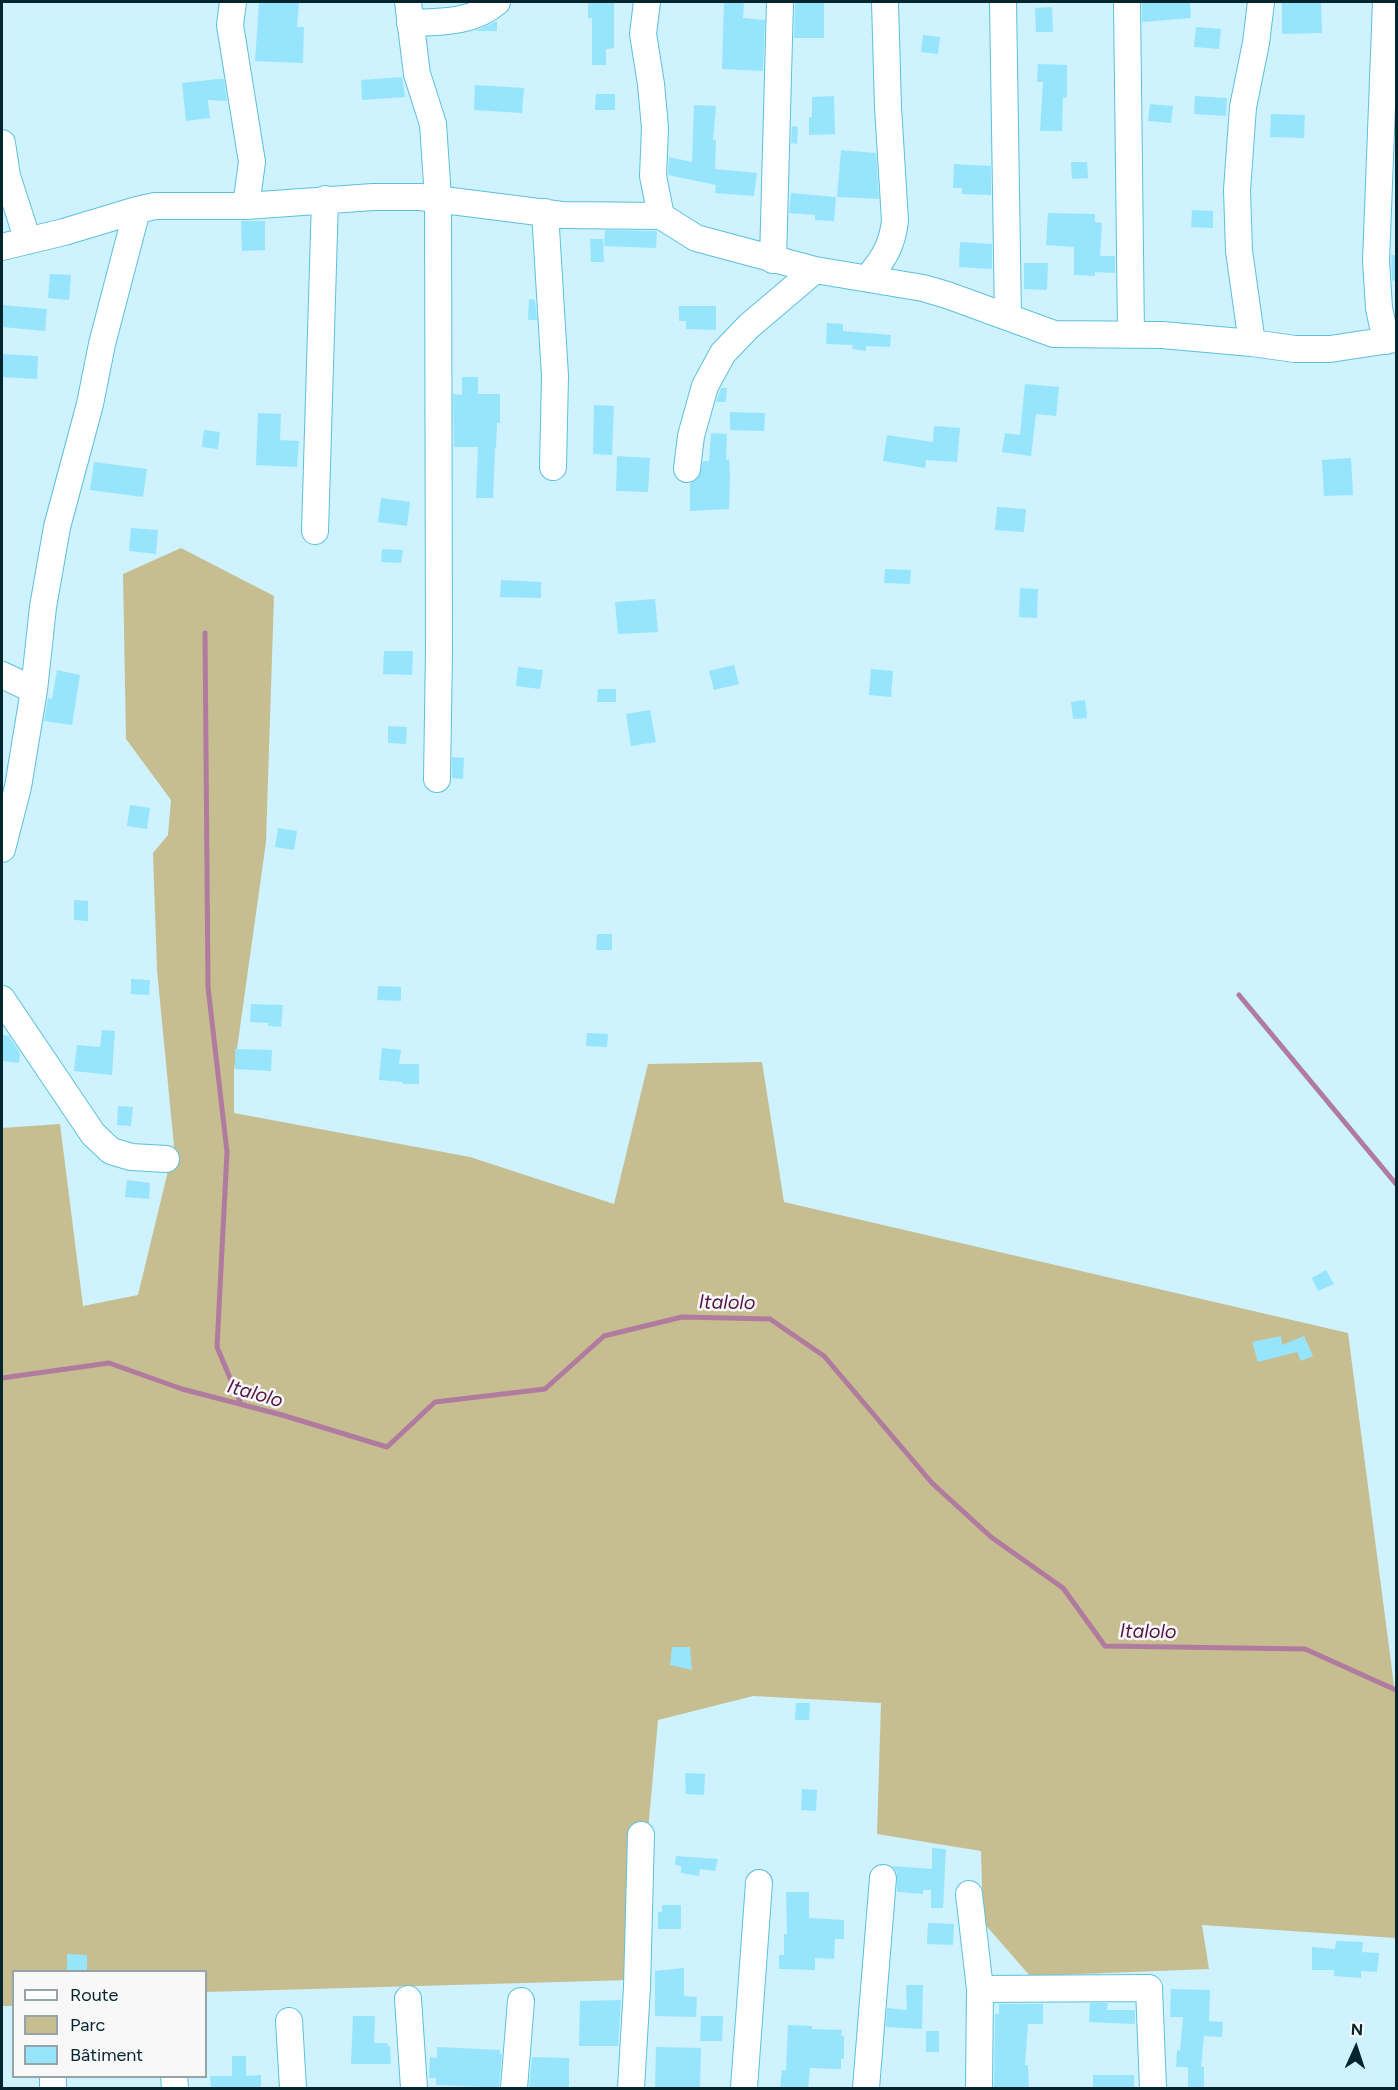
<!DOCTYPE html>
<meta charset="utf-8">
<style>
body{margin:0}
#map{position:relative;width:1398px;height:2090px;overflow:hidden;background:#cef2fe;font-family:Figtree,sans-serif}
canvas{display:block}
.frame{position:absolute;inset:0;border:3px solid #04252d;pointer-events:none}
.legend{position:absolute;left:12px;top:1970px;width:195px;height:108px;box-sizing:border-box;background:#f8f8f8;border:2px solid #96a4a7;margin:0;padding:8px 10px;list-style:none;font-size:18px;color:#04252d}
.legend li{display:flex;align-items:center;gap:12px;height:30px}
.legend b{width:30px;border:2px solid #96a4a7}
.north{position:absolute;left:1326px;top:2018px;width:60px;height:60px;-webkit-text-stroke:4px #f8f8f8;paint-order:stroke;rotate:3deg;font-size:16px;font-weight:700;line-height:24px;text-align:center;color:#04252d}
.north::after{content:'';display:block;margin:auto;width:21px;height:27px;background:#04252d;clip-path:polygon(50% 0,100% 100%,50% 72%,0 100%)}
</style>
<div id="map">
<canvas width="1398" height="2090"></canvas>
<div class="frame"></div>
<ul class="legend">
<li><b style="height:8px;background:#fff"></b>Route</li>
<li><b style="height:16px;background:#c6be90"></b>Parc</li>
<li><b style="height:16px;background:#97e5fc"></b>Bâtiment</li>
</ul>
<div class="north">N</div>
</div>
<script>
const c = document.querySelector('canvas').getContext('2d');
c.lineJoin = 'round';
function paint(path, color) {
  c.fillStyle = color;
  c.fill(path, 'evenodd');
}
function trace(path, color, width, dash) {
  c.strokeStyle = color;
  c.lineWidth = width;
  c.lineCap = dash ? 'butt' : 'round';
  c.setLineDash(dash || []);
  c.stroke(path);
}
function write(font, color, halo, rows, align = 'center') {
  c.font = font + ' Figtree,sans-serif';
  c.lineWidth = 5;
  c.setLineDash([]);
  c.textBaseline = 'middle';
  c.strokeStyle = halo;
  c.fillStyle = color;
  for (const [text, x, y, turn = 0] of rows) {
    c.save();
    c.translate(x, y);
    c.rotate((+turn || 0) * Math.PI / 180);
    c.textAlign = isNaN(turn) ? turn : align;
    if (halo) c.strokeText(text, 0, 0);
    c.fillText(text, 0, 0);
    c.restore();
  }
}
const green = new Path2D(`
 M181,548L274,596L266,842L234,1070V1113L470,1157L614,1204L648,1064L762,1062L784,1202L1348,1333L1395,1693L1396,1938L1202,1925L1209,1969L1030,1976L983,1922L981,1851L877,1834L881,1703L753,1696L658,1720L640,1919L630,1980L206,1992V1972H14L13,2006H2V1128L60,1124L83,1306L138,1295L174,1146L157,970L153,853L168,835L171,800L126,739L123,574Z`);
const stream = new Path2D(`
 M205,633L208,987L227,1152L217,1347L241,1404
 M1239,995L1396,1184
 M2,1378L109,1363L182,1389L282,1415L387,1447L435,1402L545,1389L604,1336L682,1317L770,1319L824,1356L932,1483L991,1537L1063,1588L1105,1646L1305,1649L1396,1690`);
const building = new Path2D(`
 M259,2H299L297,27H304L303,63L255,61Z
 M588,2H614V48L606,49V65H592V18H588Z
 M724,2H744L743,18L765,20L763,71L722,69Z
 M795,2H824V38H794Z
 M1142,2H1190L1191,18L1142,22Z
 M1282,2H1321L1322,33L1282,34Z
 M1052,7L1053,32H1036L1035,8Z
 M497,21V31H475L484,27Z
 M1196,27L1221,29L1219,49L1194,47Z
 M923,35L940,37L938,54L921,52Z
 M1038,64L1067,65V98L1063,97L1062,131H1040L1043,82H1037Z
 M402,77L405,97L362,100L361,80Z
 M218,79H224L227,101L208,100L210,118L186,121L182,83Z
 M475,85L524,88L522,113L474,110Z
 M596,94H615V110H595Z
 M834,96L835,134L809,135V117H812V97Z
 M1195,96L1227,98L1226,116L1194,114Z
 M1150,104L1173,106L1171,123L1148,121Z
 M694,105L716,106L713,140H716L715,169L757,173L754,196L715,193L716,185L668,175L669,157L692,162Z
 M1271,114L1305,115L1304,138L1270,137Z
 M792,126L798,127L797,144L791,143Z
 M841,150L876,153L879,199L837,197Z
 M1071,162H1087L1088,178L1072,179Z
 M954,164L991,166V195L962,194V188H953Z
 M791,193L836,197L834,221L815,220V215L789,213Z
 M1192,210L1213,211V228L1191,227Z
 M1048,213L1095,214V222L1102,223L1100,256H1115V273L1095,272V276L1074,275V247L1046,245Z
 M241,221H265V250L242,251Z
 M605,230L657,231L656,248L604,246Z
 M590,239H603L604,262H591Z
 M960,242L992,244V269L959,267Z
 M1391,255H1396V280L1392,281Z
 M1024,263H1048L1047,290L1024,289Z
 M50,274L71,275L69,300L48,298Z
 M529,299L535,300L537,320H528Z
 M2,305L47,309L45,331L2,327Z
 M679,306H716V330L686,329V321H679Z
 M827,323L843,324V331L891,335L890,347L866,346V351L852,349L853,345L826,344Z
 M2,354L38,356L37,379L2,377Z
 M462,377H478V394H500V423H497L496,448H495L493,498H476L478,447H454L453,394L462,395Z
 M1025,384L1059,387L1056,416L1036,414L1031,456L1002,452L1005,433L1020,435Z
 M721,388H727L726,402H716Z
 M594,405L614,406L612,455L593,454Z
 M730,412L765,413L764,431L730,430Z
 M258,413L281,414L280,440L299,441L297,467L256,465Z
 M934,426L960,428L957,462L926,460L925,468L883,461L887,435L933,442Z
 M204,430L220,432L218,449L202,447Z
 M711,433L727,434L726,460L729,459L730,476L729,509L690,511V483L699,477L703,461H709Z
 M617,456L650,458L648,492L616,491Z
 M1351,458L1353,495L1324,496L1322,460Z
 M94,462L147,469L143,497L90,490Z
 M381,498L410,502L407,526L378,522Z
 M997,507L1026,509L1024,532L995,530Z
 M131,528L158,530L156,554L129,551Z
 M382,549L403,550L401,563L381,562Z
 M885,569L911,570L910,584L884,583Z
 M501,580L541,582V598L500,597Z
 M1020,588L1038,589L1037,618L1019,617Z
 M655,599L658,632L618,634L615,602Z
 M384,651H413L412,675L383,674Z
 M734,665L739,684L714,690L709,671Z
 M518,667L543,670L540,689L516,686Z
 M871,669L893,671L891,697L869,695Z
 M57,670L80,675L72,725L44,721L48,698L52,699Z
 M598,689H616V702H597Z
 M1085,700L1087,718L1073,719L1071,702Z
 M650,710L656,742L631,746L626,714Z
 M388,726L407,727L406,744L388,743Z
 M452,757L464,758L463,779L452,778Z
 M130,805L150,808L147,829L127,826Z
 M278,828L297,831L294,850L275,847Z
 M74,900L88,901V921L74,920Z
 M597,934H612V950H596Z
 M131,979L150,980L149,995L131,994Z
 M378,986L401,987V1001L377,1000Z
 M251,1004L283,1005L281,1027L268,1026L269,1023L250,1022Z
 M102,1030L115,1031L112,1075L74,1071L77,1045L100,1047Z
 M587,1033L608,1034L607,1047L586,1046Z
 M2,1035L9,1036L20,1053L19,1063L2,1061Z
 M382,1048L401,1050L399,1064H419V1084H403V1082L379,1080Z
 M235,1049L272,1050L271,1071L235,1069Z
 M118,1106L133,1107L131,1126L117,1125Z
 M127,1180L150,1183L149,1199L125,1197Z
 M1326,1270L1334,1284L1318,1291L1312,1278Z
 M1281,1336L1282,1345L1304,1336L1313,1356L1301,1361L1297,1352L1258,1362L1252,1342Z
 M672,1647H690L692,1670L670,1665Z
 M796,1703H810L809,1720H795Z
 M685,1773L705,1774L704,1795L686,1794Z
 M802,1789L817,1790L816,1811L801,1810Z
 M932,1848L946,1849L943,1908H931V1890H923V1894L897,1892V1872L892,1866L932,1869Z
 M676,1856L718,1859L715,1871L700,1869L699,1876L681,1873V1866L675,1865Z
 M786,1892H809V1918L844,1920V1939H835L834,1959L815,1958V1970L779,1969V1955H784V1934H787Z
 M662,1905H681V1929H658V1912H662Z
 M928,1923L954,1924L953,1945L927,1944Z
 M1336,1941L1363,1942L1362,1952L1379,1953L1377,1972L1361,1971V1978L1334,1976V1970H1312V1947L1335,1949Z
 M67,1954L87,1955V1971H67Z
 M684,1968V1996L697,1997L696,2017L655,2016V1971Z
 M906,1985H923L922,2029L886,2027L887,2008L907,2010Z
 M1171,1989L1210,1990L1209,2021L1223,2022L1222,2037L1204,2036L1201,2067H1204V2088H1188V2067H1176L1177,2050L1180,2051L1183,2017H1170Z
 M621,2000L618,2046H579L580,2001Z
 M1090,2003H1108L1107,2010H1135V2024L1089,2022Z
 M999,2004H1043V2024H1028L1025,2065H1028L1029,2088H994L995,2014H999Z
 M353,2016H375L374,2043H387L388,2046H390L391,2064H351Z
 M701,2016H723L722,2041H700Z
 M788,2025L812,2026V2029L842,2030L841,2036H844V2059H841V2069L810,2068L808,2088H780L782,2070H786Z
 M926,2031H939V2052H926Z
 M437,2047L500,2050V2054H502L499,2088L436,2085V2078H429L430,2057L437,2058Z
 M656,2047L701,2048L700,2088H655Z
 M232,2056H246V2076L261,2075V2088H211L210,2076H232Z
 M532,2057L569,2058V2088H529Z
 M1093,2075H1134V2088H1093Z`);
const minor = new Path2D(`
 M233,2L230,25L252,162L246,206
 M408,2L417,74L433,124L438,198L439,651L437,779
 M647,2L643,34L651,84L655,128L653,176L661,216
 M1003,2L1008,317
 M1127,2L1131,335
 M410,23C440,22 473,23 497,2
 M2,143L7,176L28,241
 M545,212L555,376L553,467
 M2,247L64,232L137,210L155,206H246L373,197H420L562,215L661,216L696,238L815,270L923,288L947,295L1054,334L1162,335L1252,343L1295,349H1330L1396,339
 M773,260L780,2
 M868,278C884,258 892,246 895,221L888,107L885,2
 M1386,341L1379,308L1376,261L1386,2
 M1252,343L1239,251L1237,190L1243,107L1256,43L1261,2
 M687,469L691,436L705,386L723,353L749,326L815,270
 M315,531L325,199
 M2,675L34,690
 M2,849L18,787L34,690L43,607L57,527L90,404L102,344L137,210
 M2,999L93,1134L111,1151L131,1157L166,1159
 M969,1894L980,1989L979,2088
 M980,1989L1149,1988L1153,2088
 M408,1999L414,2088
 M289,2021L293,2088
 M53,2076V2088
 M174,2076L175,2088
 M514,2088L521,2001
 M631,2088L637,1987L641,1835
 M744,2088L759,1883
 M866,2088L883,1878`);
const waterNames = [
 ["Italolo",727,1303,1],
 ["Italolo",255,1394,16],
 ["Italolo",1148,1632,1]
];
paint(green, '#c6be90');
trace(stream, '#b07b9f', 5);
paint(building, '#97e5fc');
trace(minor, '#5cc0dc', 28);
trace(minor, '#fff', 26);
write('italic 20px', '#541345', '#f8f8f8', waterNames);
</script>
